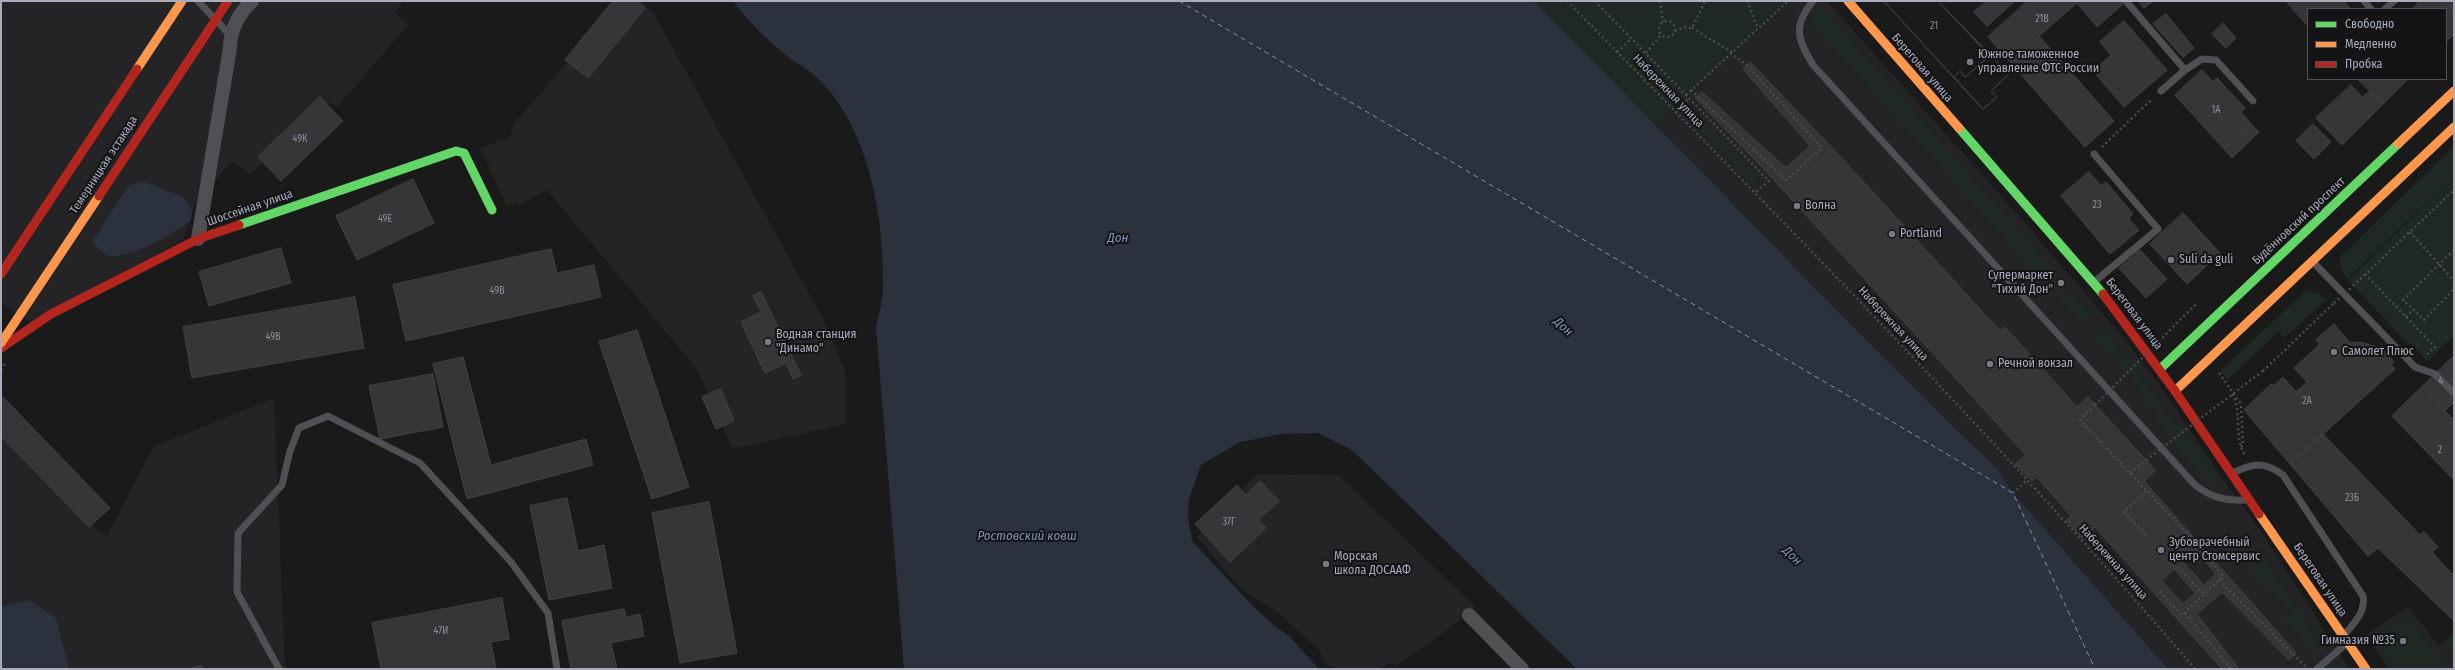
<!DOCTYPE html>
<meta charset="utf-8">
<style>
body{margin:0}
#map{position:relative;width:2455px;height:670px;overflow:hidden;background:#1a1a1a;font-family:"Fira Sans Condensed",sans-serif}
canvas{display:block}
.frame{position:absolute;inset:0;border:2px solid #aaacbc;pointer-events:none}
.legend{position:absolute;left:2307px;top:8px;width:140px;height:72px;box-sizing:border-box;background:#141416;border:1px solid #505158;margin:0;padding:5px 7px;list-style:none;font-size:12px;color:#aaacbc}
.legend li{display:flex;align-items:center;gap:8px;height:20px}
.legend b{width:20px;border:1px solid #505158}
</style>
<div id="map">
<canvas width="2455" height="670"></canvas>
<div class="frame"></div>
<ul class="legend">
<li><b style="height:5px;background:#63d668"></b>Свободно</li>
<li><b style="height:5px;background:#ff974d"></b>Медленно</li>
<li><b style="height:5px;background:#b3261e"></b>Пробка</li>
</ul>
</div>
<script>
const c = document.querySelector('canvas').getContext('2d');
c.lineJoin = 'round';
function paint(path, color) {
  c.fillStyle = color;
  c.fill(path, 'evenodd');
}
function trace(path, color, width, dash) {
  c.strokeStyle = color;
  c.lineWidth = width;
  c.lineCap = dash ? 'butt' : 'round';
  c.setLineDash(dash || []);
  c.stroke(path);
}
function write(font, color, halo, rows, align = 'center') {
  c.font = font + ' "Fira Sans Condensed",sans-serif';
  c.lineWidth = 4;
  c.setLineDash([]);
  c.textBaseline = 'middle';
  c.strokeStyle = halo;
  c.fillStyle = color;
  for (const [text, x, y, turn = 0] of rows) {
    c.save();
    c.translate(x, y);
    c.rotate((+turn || 0) * Math.PI / 180);
    c.textAlign = isNaN(turn) ? turn : align;
    if (halo) c.strokeText(text, 0, 0);
    c.fillText(text, 0, 0);
    c.restore();
  }
}
const built = new Path2D(`
 M1,1H404L395,12L408,25L338,106L324,102L250,175L232,161L195,204L183,240L30,322L1,303Z
 M622,1H640L654,14L823,319L845,370L846,424L733,449L697,369L547,190L519,205L516,202L507,206L480,148L510,137L515,122Z
 M1786,1H1827L2011,207L2122,336L2166,394L2221,477L2259,528L2342,658L2330,669H2168L2013,493L1997,469L1857,331L1656,127Z
 M274,398L285,669H1V436L106,538L153,447Z
 M1257,474L1338,475L1475,606L1458,622L1397,665L1388,663L1380,669H1340L1327,665L1319,650L1275,610L1243,591L1197,537L1238,507L1232,500Z
 M2408,606L2439,646L2454,633V669H2389L2366,635Z`);
const green = new Path2D(`
 M1534,1H1786L1656,127Z
 M1820,5L2042,256L2040,257L2060,280L2053,286L2065,299L2072,294L2091,315L2079,322L1810,22V14Z
 M1691,106L1759,177L1751,184L1684,114Z
 M2454,146V176L2347,279L2340,267V257Z
 M2454,177V335L2428,361L2410,343L2408,344L2348,280Z
 M2306,290L2321,295L2327,299L2284,338L2278,332L2227,380L2220,371Z
 M2103,330L2120,349L2111,357L2091,334Z
 M2124,354L2177,426L2181,424L2218,478L2209,486L2154,419L2159,415L2116,362Z
 M2251,538L2321,647L2312,653L2284,621L2292,612L2232,549Z
 M2407,616L2447,669H2397L2375,640Z
 M2454,633V654L2444,643Z
 M2342,658L2349,669H2330Z`);
const water = new Path2D(`
 M733,1H1534L1857,331L1997,469L2013,493L2168,669H1577L1352,450L1318,433L1282,434L1240,442L1201,465L1189,499L1188,516L1192,541L1250,603L1272,624L1289,636L1319,669H904L876,327C879,314 883,299 883,285C884,215 868,122 813,74C806,68 796,63 788,57C767,40 749,22 733,1Z
 M142,181L183,197L192,210L191,220C166,238 139,254 108,257L92,242L129,185Z
 M29,600L56,618L69,669H1V607Z`);
const ferry = new Path2D(`
 M1179,1L2013,493L2095,669`);
const building = new Path2D(`
 M613,1H637L645,8L588,78L565,60Z
 M1884,1H1938L1984,50L1981,53L1986,59L1965,77L1960,71L1954,77Z
 M1884,1H1938L2009,74L1991,91L1997,97L1983,109Z
 M1987,1H2015L1987,26L1974,12Z
 M2028,1H2121L2123,4L2097,27L2077,3L2039,36L2017,11Z
 M2139,1H2153L2144,8Z
 M2286,1H2344L2350,8L2308,9V26Z
 M2420,1H2445L2454,10V34L2446,42V9H2412Z
 M2445,1H2454V10Z
 M2017,11L2114,121L2085,147L1988,37Z
 M2166,14L2194,48L2183,57L2153,24Z
 M2124,21L2167,70L2124,107L2093,71L2111,55L2100,42Z
 M2223,23L2236,38L2226,48L2212,34Z
 M1986,49L2009,74L1991,91L1997,97L1983,109L1954,77L1960,71L1965,77L1986,59L1981,53Z
 M1750,62L1838,154L2000,331L2005,327L2077,407L2088,397L2146,460L2155,471L2144,481L2296,653L2289,660L2222,592L2197,614L2239,669H2222L2095,527L2082,538L2066,520L2071,516L2037,477L2032,481L2015,464L2026,455L1762,167L1695,98L1702,92L1786,168L1810,146L1743,69ZM2196,550L2216,574L2204,585L2183,562ZM2174,569L2195,593L2183,604L2162,581Z
 M2202,70L2213,82L2217,78L2245,108L2241,112L2251,124L2224,149L2175,95Z
 M2358,79H2408L2383,104Z
 M2351,85L2363,98L2357,103L2370,117L2342,145L2316,118Z
 M2370,91L2383,104L2370,117L2357,103Z
 M320,97L343,121L281,181L258,157Z
 M2251,124L2259,132L2232,158L2224,149Z
 M2313,124L2331,142L2314,159L2296,141Z
 M2089,172L2101,186L2106,182L2133,214L2128,218L2139,230L2110,254L2061,196Z
 M413,179L434,223L357,260L336,216Z
 M2183,213L2220,253L2187,284L2150,244Z
 M281,248L291,283L209,306L199,272Z
 M551,249L557,273L594,265L601,297L406,341L393,285Z
 M2140,250L2167,279L2146,298L2119,268Z
 M761,292L801,375L793,379L786,363L765,373L741,322L761,312L753,296Z
 M355,297L364,348L192,378L183,327Z
 M2334,324L2350,343L2360,342L2383,349L2394,362L2391,364L2395,369L2290,464L2244,410L2271,384L2274,386L2283,377L2296,392L2307,382L2294,368L2320,344L2316,340Z
 M637,330L689,487L652,499L599,342Z
 M2454,356V402L2445,411L2422,387Z
 M463,357L491,465L586,439L593,465L467,499L433,364Z
 M433,374L443,427L380,439L369,386Z
 M2422,387L2454,420V480L2392,416Z
 M721,389L734,421L716,429L702,397Z
 M3,397L110,508L89,527L1,436V399Z
 M2323,434L2420,535L2424,532L2438,547L2432,552L2452,574L2454,573V621L2378,548L2368,556L2290,464Z
 M1260,481L1279,501L1258,520L1266,528L1230,562L1195,524L1237,485L1246,495Z
 M567,498L578,551L604,545L612,588L549,600L530,506Z
 M709,502L737,653L680,663L652,513Z
 M502,598L509,639L491,642L496,669H381L372,623Z
 M624,609L626,617L640,614L644,636L611,643L617,669H571L562,621Z
 M202,666L203,669H188Z`);
const path = new Path2D(`
 M1567,1C1781,219 1996,437 2195,669
 M1595,1L1769,181L1754,193
 M1660,1L1663,22
 M1747,1L1758,29
 M1659 29a8 8 0 1 1 16 0a8 8 0 1 1-16 0Z
 M1692,28L1733,53
 M1675,31L1683,27L1692,28L1705,1
 M1617,52L1632,38
 M1646,53L1661,35
 M1691,90L1786,180L1822,148L1747,65L1731,54
 M1686,95L1788,1
 M1676,112L1689,98
 M2102,147L2152,99
 M2410,232L2454,281
 M2454,250L2403,300L2424,320L2454,289
 M2365,274L2435,347L2424,357
 M2353,286L2454,190
 M2406,317L2413,310
 M2263,371L2334,303
 M2219,373L2241,404L2243,445L2240,447
 M2232,394C2243,413 2233,437 2245,455
 M2095,405L2080,420L2196,543L2223,576L2182,615L2157,589
 M2130,473L2146,460
 M2013,493L2027,480
 M2146,535L2124,512L2146,491
 M2178,567L2204,594
 M2219,580L2305,666
 M2185,613L2231,669`);
const lane = new Path2D(`
 M198,1L230,35
 M1813,1C1792,26 1798,40 1813,65L2195,485C2212,498 2226,501 2247,500
 M2126,1L2185,70L2161,91
 M2364,1L2371,9
 M2385,9L2394,1
 M2185,70L2202,59L2216,60L2253,101
 M2094,154L2158,229L2094,282
 M2312,261L2415,367L2435,374L2454,393
 M2233,473C2253,463 2264,461 2283,475L2363,596C2366,611 2354,624 2344,635
 M279,669L237,592L238,533L282,485L290,451L299,428L328,416L420,463L511,562L548,613L557,669
 M2317,669L2347,643`);
const street = new Path2D(`
 M198,239L230,48C230,30 239,13 252,1
 M1469,615L1522,669`);
const fast = new Path2D(`
 M1959,128L2103,294
 M239,225L456,151L464,153L492,210
 M2160,369L2398,144`);
const slow = new Path2D(`
 M1848,1L1959,128
 M137,69L182,1
 M2398,144L2454,91
 M2175,391L2454,127
 M2259,514L2366,669`);
const jam = new Path2D(`
 M1,274L137,69
 M2103,294L2175,391L2259,514
 M1,348L51,314L198,239L239,225`);
const pathBridge = new Path2D(`
 M2334,303L2352,287
 M1,370L6,362
 M2095,405L2197,303
 M2146,460L2263,371`);
const slowBridge = new Path2D(`
 M1,343L99,196`);
const jamBridge = new Path2D(`
 M99,196L228,1`);
const markers = [
 [1970,62,4,"#787983"],
 [1797,206,4,"#787983"],
 [1892,234,4,"#787983"],
 [2171,260,4,"#787983"],
 [2061,283,4,"#787983"],
 [768,342,4,"#787983"],
 [2334,352,4,"#787983"],
 [1990,364,4,"#787983"],
 [2161,550,4,"#787983"],
 [1326,564,4,"#787983"],
 [2403,641,4,"#787983"]
];
const numberNames = [
 ["21В",2042,19],
 ["21",1934,26],
 ["1А",2216,110],
 ["49К",300,139],
 ["23",2097,205],
 ["49Е",385,219],
 ["49В",497,291],
 ["49В",273,337],
 ["4",2441,381],
 ["2А",2307,401],
 ["2",2440,450],
 ["23Б",2352,498],
 ["37Г",1229,522],
 ["47И",441,631]
];
const poiNames = [
 ["Южное таможенное",1978,55],
 ["управление ФТС России",1978,69],
 ["Волна",1805,206],
 ["Portland",1900,234],
 ["Suli da guli",2179,260],
 ["Супермаркет",2053,276,"right"],
 ["\"Тихий Дон\"",2053,290,"right"],
 ["Водная станция",776,335],
 ["\"Динамо\"",776,349],
 ["Самолет Плюс",2342,352],
 ["Речной вокзал",1998,364],
 ["Зубоврачебный",2169,543],
 ["центр Стомсервис",2169,557],
 ["Морская",1334,557],
 ["школа ДОСААФ",1334,571],
 ["Гимназия №35",2395,641,"right"]
];
const streetNames = [
 ["Береговая улица",1922,68,49],
 ["Набережная улица",1668,91,46],
 ["Темерницкая эстакада",104,165,-57],
 ["Шоссейная улица",250,208,-19],
 ["Будённовский проспект",2299,221,-43],
 ["Береговая улица",2134,314,53],
 ["Набережная улица",1893,324,47],
 ["Набережная улица",2113,562,48],
 ["Береговая улица",2320,580,56]
];
const waterNames = [
 ["Дон",1118,238],
 ["Дон",1563,327,43],
 ["Ростовский ковш",1027,536],
 ["Дон",1792,556,45]
];
paint(built, '#242426');
paint(green, '#1f2822');
paint(water, '#2b323d');
trace(ferry, '#7e93b9', 1, [5, 4]);
paint(building, '#363638');
trace(building, '#424246', 1);
trace(path, '#4b4b4f', 2.5, [2, 3]);
trace(lane, '#505054', 7);
trace(street, '#505054', 14);
trace(fast, '#63d668', 9);
trace(slow, '#ff974d', 9);
trace(jam, '#b3261e', 9);
trace(pathBridge, '#4b4b4f', 2.5, [2, 3]);
trace(slowBridge, '#ff974d', 9);
trace(jamBridge, '#b3261e', 9);
for (const [x, y, r, color] of markers) {
  const dot = new Path2D();
  dot.arc(x, y, r, 0, 2 * Math.PI);
  c.fillStyle = color;
  c.fill(dot);
  trace(dot, '#141416', 1.5);
}
write('10px', '#8d8e9b', null, numberNames);
write('12px', '#aaacbc', '#141416', poiNames, 'left');
write('12px', '#aaacbc', '#141416', streetNames);
write('italic 13px', '#7e93b9', '#141416', waterNames);
</script>
